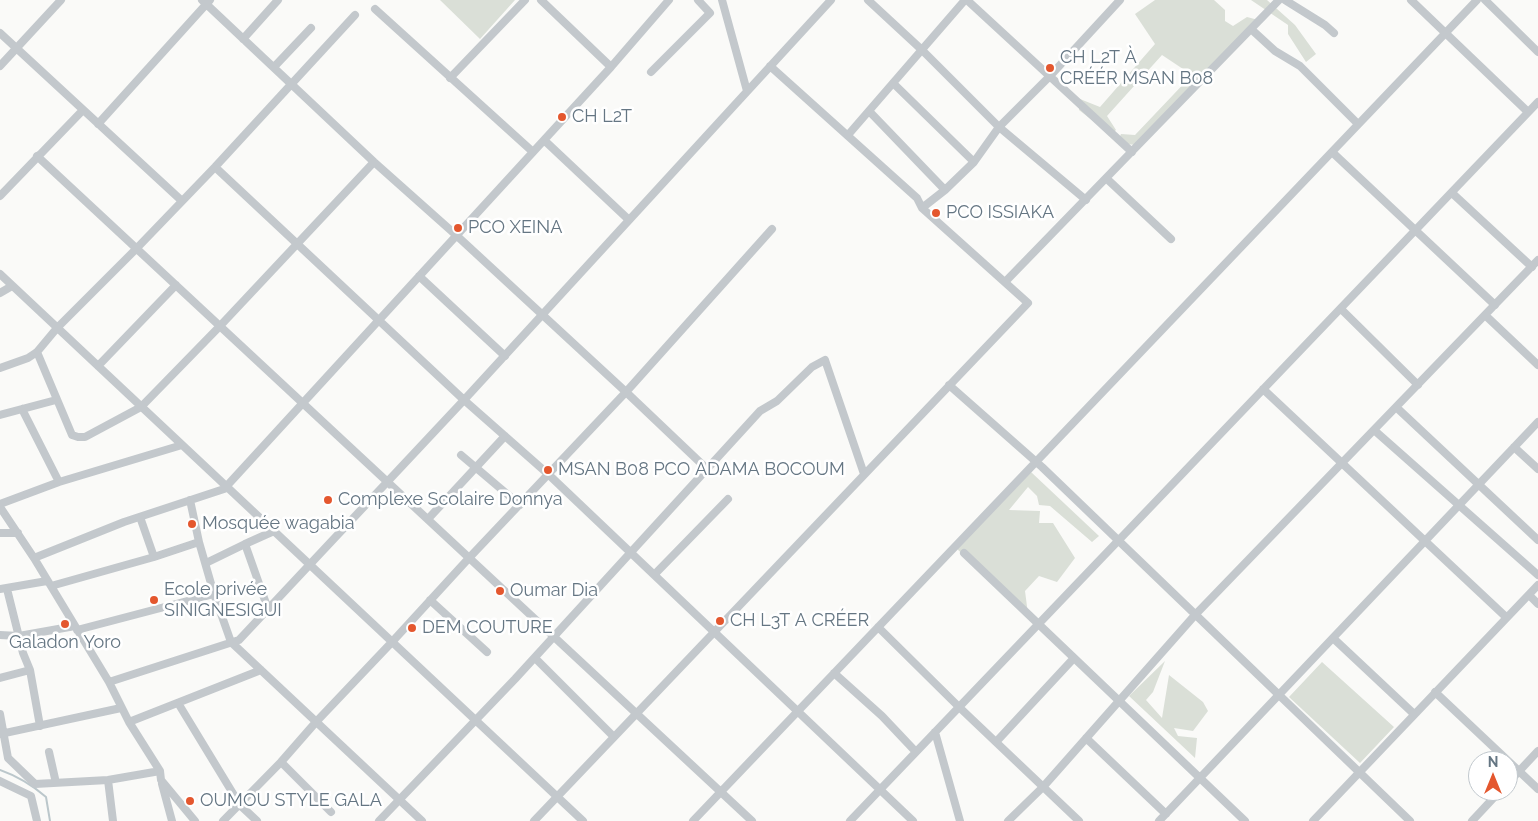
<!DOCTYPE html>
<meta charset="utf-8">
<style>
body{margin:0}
#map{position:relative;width:1538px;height:821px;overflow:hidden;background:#fafaf8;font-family:Raleway,sans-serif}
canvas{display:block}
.north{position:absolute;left:1468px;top:751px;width:50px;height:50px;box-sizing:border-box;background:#fff;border:1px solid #c1c8cd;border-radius:50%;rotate:0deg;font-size:14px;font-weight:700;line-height:20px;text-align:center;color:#657683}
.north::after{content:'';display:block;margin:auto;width:18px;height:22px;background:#e4572e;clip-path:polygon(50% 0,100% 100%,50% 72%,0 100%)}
</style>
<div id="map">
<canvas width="1538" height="821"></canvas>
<div class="north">N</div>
</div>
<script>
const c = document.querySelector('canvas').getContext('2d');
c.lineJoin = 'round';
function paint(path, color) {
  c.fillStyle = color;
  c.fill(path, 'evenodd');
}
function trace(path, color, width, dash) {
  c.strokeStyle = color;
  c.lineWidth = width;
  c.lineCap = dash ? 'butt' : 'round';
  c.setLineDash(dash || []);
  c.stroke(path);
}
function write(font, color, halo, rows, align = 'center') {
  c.font = font + ' Raleway,sans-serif';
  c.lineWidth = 5;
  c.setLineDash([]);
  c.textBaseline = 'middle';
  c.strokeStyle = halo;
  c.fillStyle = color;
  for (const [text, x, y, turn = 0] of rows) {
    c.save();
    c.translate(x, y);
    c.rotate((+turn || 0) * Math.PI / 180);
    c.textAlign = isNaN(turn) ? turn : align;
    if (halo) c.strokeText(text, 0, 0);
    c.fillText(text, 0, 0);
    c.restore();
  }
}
const green = new Path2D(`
 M440,0H515L480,39Z
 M1155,0H1214L1225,10V21L1233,26L1247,17L1262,21L1136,145L1117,143L1121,134L1135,135L1192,75L1162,55L1107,116L1116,130L1111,135L1079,110L1080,99L1100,107L1155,44L1135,14Z
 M1251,0H1267L1295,25L1316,54L1306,62L1288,34V25Z
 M1031,472L1099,536L1092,542L1050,506L1039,505L1037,496L1028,487L1009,510L1040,511L1039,523H1053L1075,558L1057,582L1039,576L1025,591L1028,614L957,549Z
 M1165,661L1153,692L1146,700L1162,718L1169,675L1203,702L1208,711L1193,731L1174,728L1178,736L1197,738L1195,758L1129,696Z
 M1322,662L1394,727L1360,763L1289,697Z`);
const stream = new Path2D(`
 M0,770C17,776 32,785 46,797L50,821`);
const minor = new Path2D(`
 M202,0L374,162L456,235L626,392L469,558L392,642L316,722L281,762L223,821
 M541,0L611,67
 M722,0L747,91
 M868,0L922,50L999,127L1086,200
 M967,0L1132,152
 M1285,0L1325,25L1334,33
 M1411,0L1528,112
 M1485,0L1538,52
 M375,9L533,152
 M1251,29L1275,51L1300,66L1358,124
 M0,33L182,201
 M243,39L278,0
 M0,66L61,0
 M274,67L311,28
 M651,72L710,13L698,0
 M450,78L525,0
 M893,83L974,162
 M869,111L945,190
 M98,124L210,0
 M848,135L965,0
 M544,140L629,220
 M1332,152L1495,305
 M37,156L752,821
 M215,167L464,400L548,474L913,821
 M1106,178L1171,239
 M1452,193L1532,267
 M0,196L83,110
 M922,208L945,190L974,162L999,127L1050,76L1120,0
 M0,274L583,821
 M419,276L505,356
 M1005,282L1279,0
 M0,293L12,286
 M1341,309L1418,385
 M1485,315L1538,365
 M37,352L72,435L78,437H85L141,407L220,326L374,162
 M98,366L176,285
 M0,368L28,358L37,352L57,328L137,248L215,167L355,15
 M949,385L1042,467L1410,821
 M1263,389L1506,617
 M1396,407L1538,540
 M22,409L59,482L182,445
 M0,415L56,400
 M1374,430L1538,575
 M1514,447L1538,469
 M461,455L520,505
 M707,469L760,411L777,401L812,367L825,360L864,474
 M190,500L199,542L214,594L231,642L422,821
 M0,504L59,482
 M0,507L34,558L109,682L129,722L160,771L161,780L195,821
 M428,519L505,436
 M0,533H18
 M964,553L1245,821
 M154,557L199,542
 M34,558L124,522L224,489L611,67L669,0
 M206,563L245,544
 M654,575L728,499
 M51,586L154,557L140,517
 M0,589L47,581
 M7,589L23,653L30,670L40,726
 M1529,595L1538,604
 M430,600L487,652
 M268,609L245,544L274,531
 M878,627L959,707L1079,821
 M77,630L214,594
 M0,635L19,636L75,626
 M1333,638L1414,714
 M535,658L614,737
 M834,673L882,716L916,752
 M0,678L30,670
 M109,682L239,640L464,400L831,0
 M1435,692L1538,789
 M178,703L240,805L257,821
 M0,714L8,758L35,784L108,780L160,771
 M129,722L261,670
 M935,732L960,821
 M0,734L121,708
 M1086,738L1166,814
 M996,742L1074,658
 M49,752L56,783
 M281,762L331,812
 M108,780L113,821
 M0,781L31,796L37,821
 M1508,783L1538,751
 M162,784L172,821
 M379,821L515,679L707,469L626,392L772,229
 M534,821L1028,303L922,208L917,198L770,66
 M693,821L1477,0
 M850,821L1538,102
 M1008,821L1043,787L1195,615L1538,260
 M1159,821L1538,422
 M1313,821L1538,585
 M1472,821L1500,791`);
const markers = [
 [1050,68,5,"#e4572e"],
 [562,117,5,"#e4572e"],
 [936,213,5,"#e4572e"],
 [458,228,5,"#e4572e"],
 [548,470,5,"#e4572e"],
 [328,500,5,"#e4572e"],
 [192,524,5,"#e4572e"],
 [500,591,5,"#e4572e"],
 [154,600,5,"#e4572e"],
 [720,621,5,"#e4572e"],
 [65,624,5,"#e4572e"],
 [412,628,5,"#e4572e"],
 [190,801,5,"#e4572e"]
];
const poiNames = [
 ["CH L2T À",1060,58],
 ["CRÉÉR MSAN B08",1060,79],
 ["CH L2T",572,117],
 ["PCO ISSIAKA",946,213],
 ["PCO XEINA",468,228],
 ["MSAN B08 PCO ADAMA BOCOUM",558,470],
 ["Complexe Scolaire Donnya",338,500],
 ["Mosquée wagabia",202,524],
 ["Ecole privée",164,590],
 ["SINIGNESIGUI",164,611],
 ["Oumar Dia",510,591],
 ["CH L3T A CRÉER",730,621],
 ["DEM COUTURE",422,628],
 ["Galadon Yoro",65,643,"center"],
 ["OUMOU STYLE GALA",200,801]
];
paint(green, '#dadfd7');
trace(stream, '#bbc7cb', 2);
trace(minor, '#c3c8cc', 8);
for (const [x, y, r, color] of markers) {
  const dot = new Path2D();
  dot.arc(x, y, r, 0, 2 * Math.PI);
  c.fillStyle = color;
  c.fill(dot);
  trace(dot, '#fff', 2);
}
write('18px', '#657683', '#fff', poiNames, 'left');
</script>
